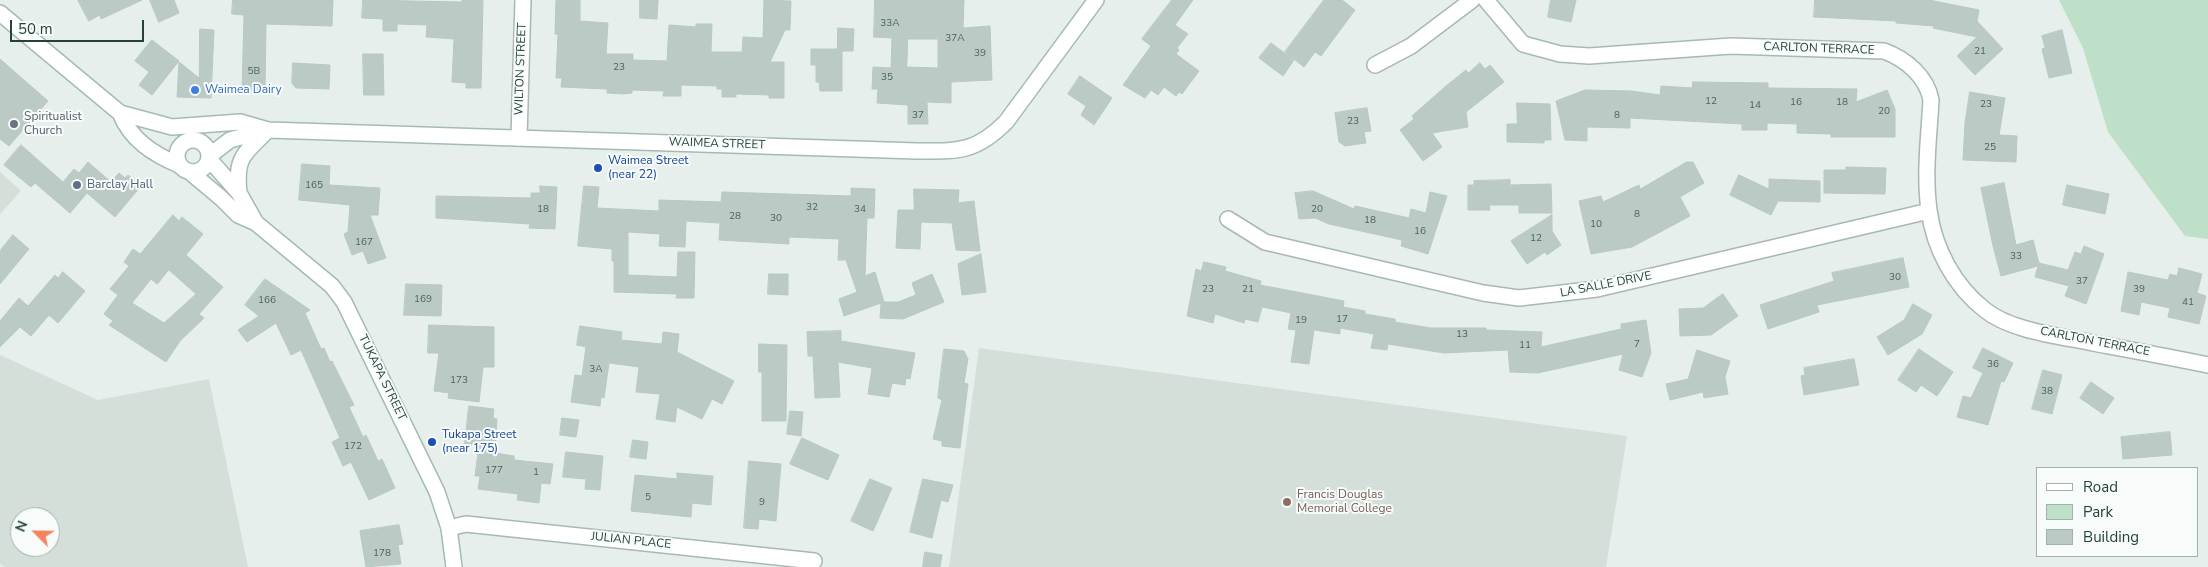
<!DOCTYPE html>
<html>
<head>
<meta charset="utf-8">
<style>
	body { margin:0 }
	#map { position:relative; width:2208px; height:567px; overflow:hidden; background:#e6efeb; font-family:"Nunito Sans",sans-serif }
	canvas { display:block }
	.legend { position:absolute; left:2036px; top:467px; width:162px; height:90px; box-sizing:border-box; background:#f7fbf9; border:1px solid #a3b1ad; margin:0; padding:6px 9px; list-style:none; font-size:15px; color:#24423a }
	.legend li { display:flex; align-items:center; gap:10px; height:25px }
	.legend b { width:25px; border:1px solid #a3b1ad }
	.north { position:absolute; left:10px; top:507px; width:50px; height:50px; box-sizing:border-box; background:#f7fbf9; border:1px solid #a3b1ad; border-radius:50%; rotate:293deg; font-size:14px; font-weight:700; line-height:20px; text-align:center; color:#24423a }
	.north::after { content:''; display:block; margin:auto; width:18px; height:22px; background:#f4845f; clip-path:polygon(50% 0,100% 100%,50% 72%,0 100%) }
	.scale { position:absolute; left:10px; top:20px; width:134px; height:22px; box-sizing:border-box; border:2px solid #24423a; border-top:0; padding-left:6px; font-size:15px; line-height:18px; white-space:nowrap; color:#24423a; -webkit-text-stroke:4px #f7fbf9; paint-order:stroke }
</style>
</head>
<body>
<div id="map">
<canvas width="2208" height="567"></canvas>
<ul class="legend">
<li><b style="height:6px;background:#fff"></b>Road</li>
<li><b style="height:14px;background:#bfe0c8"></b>Park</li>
<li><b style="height:14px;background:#bbcac4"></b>Building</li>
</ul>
<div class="north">N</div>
<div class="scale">50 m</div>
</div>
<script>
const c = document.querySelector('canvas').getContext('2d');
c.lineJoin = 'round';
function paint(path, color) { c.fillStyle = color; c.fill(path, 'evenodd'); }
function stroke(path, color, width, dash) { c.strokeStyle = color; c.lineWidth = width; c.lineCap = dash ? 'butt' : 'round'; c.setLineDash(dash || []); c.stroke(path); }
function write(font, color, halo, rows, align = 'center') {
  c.font = font + ' "Nunito Sans",sans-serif'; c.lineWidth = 4; c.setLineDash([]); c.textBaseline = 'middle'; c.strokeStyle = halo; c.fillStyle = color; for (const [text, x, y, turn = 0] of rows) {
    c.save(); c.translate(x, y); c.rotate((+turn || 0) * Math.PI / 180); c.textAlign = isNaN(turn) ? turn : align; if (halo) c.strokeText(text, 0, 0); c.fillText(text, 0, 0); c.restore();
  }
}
paint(new Path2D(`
	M0,172L21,191L0,214Z
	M979,348L1627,436L1606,567H949Z
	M0,355L98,400L209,379L248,567H5L0,564ZM20,517H50V547H20Z`), '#d4dfda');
paint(new Path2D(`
	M2059,0H2208V239L2185,236L2108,132L2083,48Z`), '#bfe0c8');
const building = new Path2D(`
	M78,0H142L101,19L100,15L89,21Z
	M150,0H174L179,13L159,22Z
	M233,0H333L332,26L266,24L265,91L242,90L244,15L232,14Z
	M363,0L462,2V0H483L481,88H466V83L452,82L454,39L426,37L427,25L397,24V31H383V19L362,18Z
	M561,0H580V21L608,23L606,54H633V60L667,61L669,25L696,27V24H712L711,52H742L743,37L763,38L764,0L791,1L790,30H785L770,62H784V98H769V95L736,94V97H722V89H717V86L681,85V96H663L664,91L632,90V93L624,94L607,93V89L561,87L562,78H556L558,34H555L556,1Z
	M640,0H658L657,19L640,18Z
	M875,0H964L963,28L990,26L992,80L951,82V103L927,102L928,124H908V105L877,103L878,89H872L873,67L891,68L892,38L874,37ZM908,39H938V68L907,67Z
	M1172,0H1193L1175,25L1188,34L1177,48L1179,50L1176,54L1199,71L1182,94L1179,92L1176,96L1164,87L1158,95L1151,90L1145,98L1123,85L1151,46L1142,39Z
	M1324,0H1342L1355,10L1321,56L1315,52L1304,67L1285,52Z
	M1551,0H1576L1571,22L1548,17Z
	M1815,0H1929L1979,10L1977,21L2003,49L1975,75L1957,56L1977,37L1933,28L1934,26L1896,23V21L1814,17Z
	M838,28L854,29L853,51H842V91H820L819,82H816V65H811V49H837Z
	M200,29L214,30L211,98L177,97L179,62L199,78Z
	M2062,30L2072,73L2049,78L2042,49L2045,48L2042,36Z
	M152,40L179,61L152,95L139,85L149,72L135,61Z
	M1271,43L1294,60L1283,76L1259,58Z
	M363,54H383L384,95H364Z
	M0,59L48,101L9,146L0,139Z
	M293,63L330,65L329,89L296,88L292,83Z
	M1480,63L1485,69L1490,65L1504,82L1466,112L1468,127L1432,133L1442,147L1423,161L1400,130L1414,119L1412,116L1446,86L1466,70L1468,73Z
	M1080,76L1112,98L1094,125L1081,115L1086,106L1068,94Z
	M1693,82L1768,83V88L1857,89L1856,102L1887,90L1895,109V137H1831V134L1797,133V124L1767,123V130H1742V124L1630,118V128L1587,127V141L1565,140L1556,101L1585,90L1631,91L1660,95L1661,86L1692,88Z
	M1970,92L2005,98L1999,135L2017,136L2016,162L1963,160L1965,123Z
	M1517,103L1550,104L1551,140H1544V143L1507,142V124H1517Z
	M1367,108L1371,131L1364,132L1366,143L1345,146L1339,142L1335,113Z
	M21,145L63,182L74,169L79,173L88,162L111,182L119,173L125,178L128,175L141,186L115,217L87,193L70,213L35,183L31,187L4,165Z
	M1687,162H1693L1704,183L1680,197L1690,216L1632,247L1591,254L1579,201L1601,196L1603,202L1639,185L1640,189Z
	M302,164L330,166L329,185L380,188L378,215H370L386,258L368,264L363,251L352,255L344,234L348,232L350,205L299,200Z
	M1846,167L1886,168L1885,194L1824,193V170H1846Z
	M1739,175L1769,189V179L1820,181V202L1778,201L1771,215L1730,195Z
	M1510,180V185L1551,184L1552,213H1519V205H1489L1490,210H1468V185H1474V181Z
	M2004,183L2016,245L2033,240L2039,263L2068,270L2075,252L2081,254L2084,246L2104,254L2086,304L2065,296L2069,286L2035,277L2038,266L2001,276L1993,246L1981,188Z
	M2067,185L2109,194L2105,214L2063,205Z
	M540,186L557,187L555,229L529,228L530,224L436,218V196L531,198V193H540Z
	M584,186L599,187L597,208L659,211V200L721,202L722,192L851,196V188L875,189L874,218H867L865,276L875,272L884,302H898L916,295L912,283L932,274L944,302L903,319L880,318L881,303L844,316L839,299L857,292L846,260H838L839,239L789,237V244L719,240L720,223L686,221L685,247L659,246L660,234L628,232V275L677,277L678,252H695L694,298H676L677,294L614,292V261H612V249L578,246Z
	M914,189L959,190L958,203L974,201L980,251L956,250L952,223L921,222L920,249L896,248L898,210H914Z
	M1313,191L1354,209L1355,206L1409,218L1411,209L1426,213L1430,192L1447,196L1428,254L1401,246L1402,240L1329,224L1315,218L1299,219L1295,193Z
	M173,215L179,221L182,217L203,234L186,255L223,287L199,314L204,318L180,341L166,362L109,325L113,321L104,314L118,295L110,289L129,266L124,262L133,249L140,254ZM169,270L196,294L164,323L132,303L151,279L157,284Z
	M1552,215V231L1561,245L1547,255L1545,252L1527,264L1511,241Z
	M13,235L29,249L0,284V251Z
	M981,254L986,292L962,295L958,264Z
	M1903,258L1909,287L1817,305L1819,312L1768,329L1760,305L1834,281L1832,273Z
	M1204,262L1226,267L1225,271L1261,281L1260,285L1344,301L1343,307L1365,311V314L1395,319V322L1431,328H1486V330L1542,332L1541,347L1621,329V324L1646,320L1651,353L1642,377L1619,370L1623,354L1538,373L1510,372L1508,350L1444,353L1388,344L1387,350L1371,348L1374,334L1340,328V334L1314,330L1309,364L1291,362L1296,330L1288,329L1291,313L1262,307L1258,322L1245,319L1244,323L1215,314L1213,323L1187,316L1196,269L1201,271Z
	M2179,268L2202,274L2197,293L2206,296L2199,324L2168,317L2170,308L2141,302L2139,315L2121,311L2128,272L2168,280L2170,274L2177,276Z
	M63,272L85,291L58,323L49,315L31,336L20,327L0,347V321L19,298L28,306L55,275L58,278Z
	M769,274H788V295L768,294Z
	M265,279L310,310L305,313L321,349L324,348L330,362L332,361L354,405L349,407L363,437L366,435L378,461L382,459L395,488L369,500L351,462L343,466L332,442L340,438L301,350L291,355L276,323L247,342L238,330L259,316L245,305Z
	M406,284L442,285L441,316L404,315Z
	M1723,294L1738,316L1711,335L1680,336L1679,309L1703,308Z
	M1913,304L1932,315L1922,334L1888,355L1877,337L1904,320Z
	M429,325L494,327V367H483L479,402L448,398L449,393L434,391L439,353H428Z
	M580,326L622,332L621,340L662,344L663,332L679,334L677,352L734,381L722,404L712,399L702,419L677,407L675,422L656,419L660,394L636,392L639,367L609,363L604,398L601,397L600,406L571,402L575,375L582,376L586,347L577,345Z
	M841,331V341L915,353L910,379L906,378L905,385L892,383L889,397L868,394L872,368L838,362L840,397L815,398L813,356H808L807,332Z
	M759,344L787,345L786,421H762V372H759Z
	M1983,348L2013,363L2004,382L2001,381L1988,425L1957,417L1963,396L1971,398L1983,373L1973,368Z
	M944,349L964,351L968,359L964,383L968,384L960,448L942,446V441L933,439L942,400L938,398Z
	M1919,349L1953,372L1937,396L1921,385L1916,392L1898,380Z
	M1697,350L1730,361L1725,377L1728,394L1704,398L1703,392L1670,400L1666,384L1688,379Z
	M1854,359L1859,385L1804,395L1801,376L1805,375L1804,368Z
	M2043,370L2062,375L2052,414L2032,409Z
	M2091,382L2114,398L2103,414L2080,398Z
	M469,406L494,409L493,418L497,419L495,453L514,456V460L553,464L550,484L541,483L539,503L517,500L518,494L478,489L480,476H475L479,445L465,444Z
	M790,411L803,412L801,436L787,434Z
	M562,418L579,420L576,437L560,435Z
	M2170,432L2172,455L2123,459L2121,437Z
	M802,438L839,455L828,480L790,464Z
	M633,440L648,442L646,459L630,457Z
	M566,452L603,456L600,490L585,489L586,479L563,477Z
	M749,461L781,464L776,521L759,519L758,529L744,528Z
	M677,473L713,476L711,505L692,503L691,517L631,511L635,475L677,479Z
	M870,479L892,488L873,531L851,521Z
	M923,479L953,485L948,502L941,500L932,538L910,532Z
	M399,525L403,544L398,545L401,564L366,567L360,531Z
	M925,552L942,555L940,567H923Z`);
paint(building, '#bbcac4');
stroke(building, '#b8c9c2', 1);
const minor = new Path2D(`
	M1486,0L1523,44L1560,54L1589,56L1731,46L1884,51C1906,59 1927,77 1931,100C1929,136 1924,174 1929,210C1934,248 1954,286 1985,310C2011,331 2060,336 2093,343C2131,350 2170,357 2208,365
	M1375,65L1411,46L1472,0
	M519,138L523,0
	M1228,219L1265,242L1483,293L1519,298L1597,289L1929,211
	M449,528L466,524L814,561`);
const secondary = new Path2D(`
	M0,13L120,113C131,140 153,154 179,165
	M120,113L172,127L240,122L268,130L917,151C958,151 975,153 1006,122L1096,0
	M177 156a16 16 0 1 1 32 0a16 16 0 1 1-32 0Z
	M209,156L230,140L267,130
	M209,159L239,193L256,223
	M190,172L221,198L238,215L256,223L332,286L344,302L437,492L449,528L454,567
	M239,193C235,157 244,154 268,130`);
stroke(minor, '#a8b8b2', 18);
stroke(secondary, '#a4bbb3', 18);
stroke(minor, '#fff', 15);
stroke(secondary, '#fff', 15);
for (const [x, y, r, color] of [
	[195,90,5,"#3f7fe0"],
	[14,124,5,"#6b7280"],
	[598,168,5,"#1a4fb4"],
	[77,185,5,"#5c6f8a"],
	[432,442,5,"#1a4fb4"],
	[1287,502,5,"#8d6e63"]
]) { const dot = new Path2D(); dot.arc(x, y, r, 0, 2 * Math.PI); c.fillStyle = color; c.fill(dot); stroke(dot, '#f7fbf9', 2); }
write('10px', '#4a645c', null, [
	["33A",890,24],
	["37A",955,39],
	["21",1980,52],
	["39",980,54],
	["23",619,68],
	["5B",254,72],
	["35",887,78],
	["12",1711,102],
	["16",1796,103],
	["18",1842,103],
	["23",1986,105],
	["14",1755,106],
	["20",1884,112],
	["37",918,116],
	["8",1617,116],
	["23",1353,122],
	["25",1990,148],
	["165",314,186],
	["32",812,208],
	["18",543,210],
	["34",860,210],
	["20",1317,210],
	["8",1637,215],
	["28",735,217],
	["30",776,219],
	["18",1370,221],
	["10",1596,225],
	["16",1420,232],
	["12",1536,239],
	["167",364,243],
	["33",2016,257],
	["30",1895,278],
	["37",2082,282],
	["23",1208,290],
	["21",1248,290],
	["39",2139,290],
	["169",423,300],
	["166",267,301],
	["41",2188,303],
	["17",1342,320],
	["19",1301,321],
	["13",1462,335],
	["7",1637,345],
	["11",1525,346],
	["36",1993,365],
	["3A",596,370],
	["173",459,381],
	["38",2047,392],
	["172",353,447],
	["177",494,471],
	["1",536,473],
	["5",648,498],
	["9",762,503],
	["178",382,554]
]);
write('12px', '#24423a', '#f7fbf9', [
	["CARLTON TERRACE",1819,49,2],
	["WILTON STREET",521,69,-88],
	["WAIMEA STREET",717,144,2],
	["LA SALLE DRIVE",1606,285,-11],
	["CARLTON TERRACE",2095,342,11],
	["TUKAPA STREET",382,378,64],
	["JULIAN PLACE",631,541,6]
]);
write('12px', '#366cbe', '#f7fbf9', [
	["Waimea Dairy",205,90]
], 'left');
write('12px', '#5b616d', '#f7fbf9', [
	["Spiritualist",24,117],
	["Church",24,131]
], 'left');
write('12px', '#164399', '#f7fbf9', [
	["Waimea Street",608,161],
	["(near 22)",608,175],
	["Tukapa Street",442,435],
	["(near 175)",442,449]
], 'left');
write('12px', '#4e5e75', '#f7fbf9', [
	["Barclay Hall",87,185]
], 'left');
write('12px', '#785e54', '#f7fbf9', [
	["Francis Douglas",1297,495],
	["Memorial College",1297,509]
], 'left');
</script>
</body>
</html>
